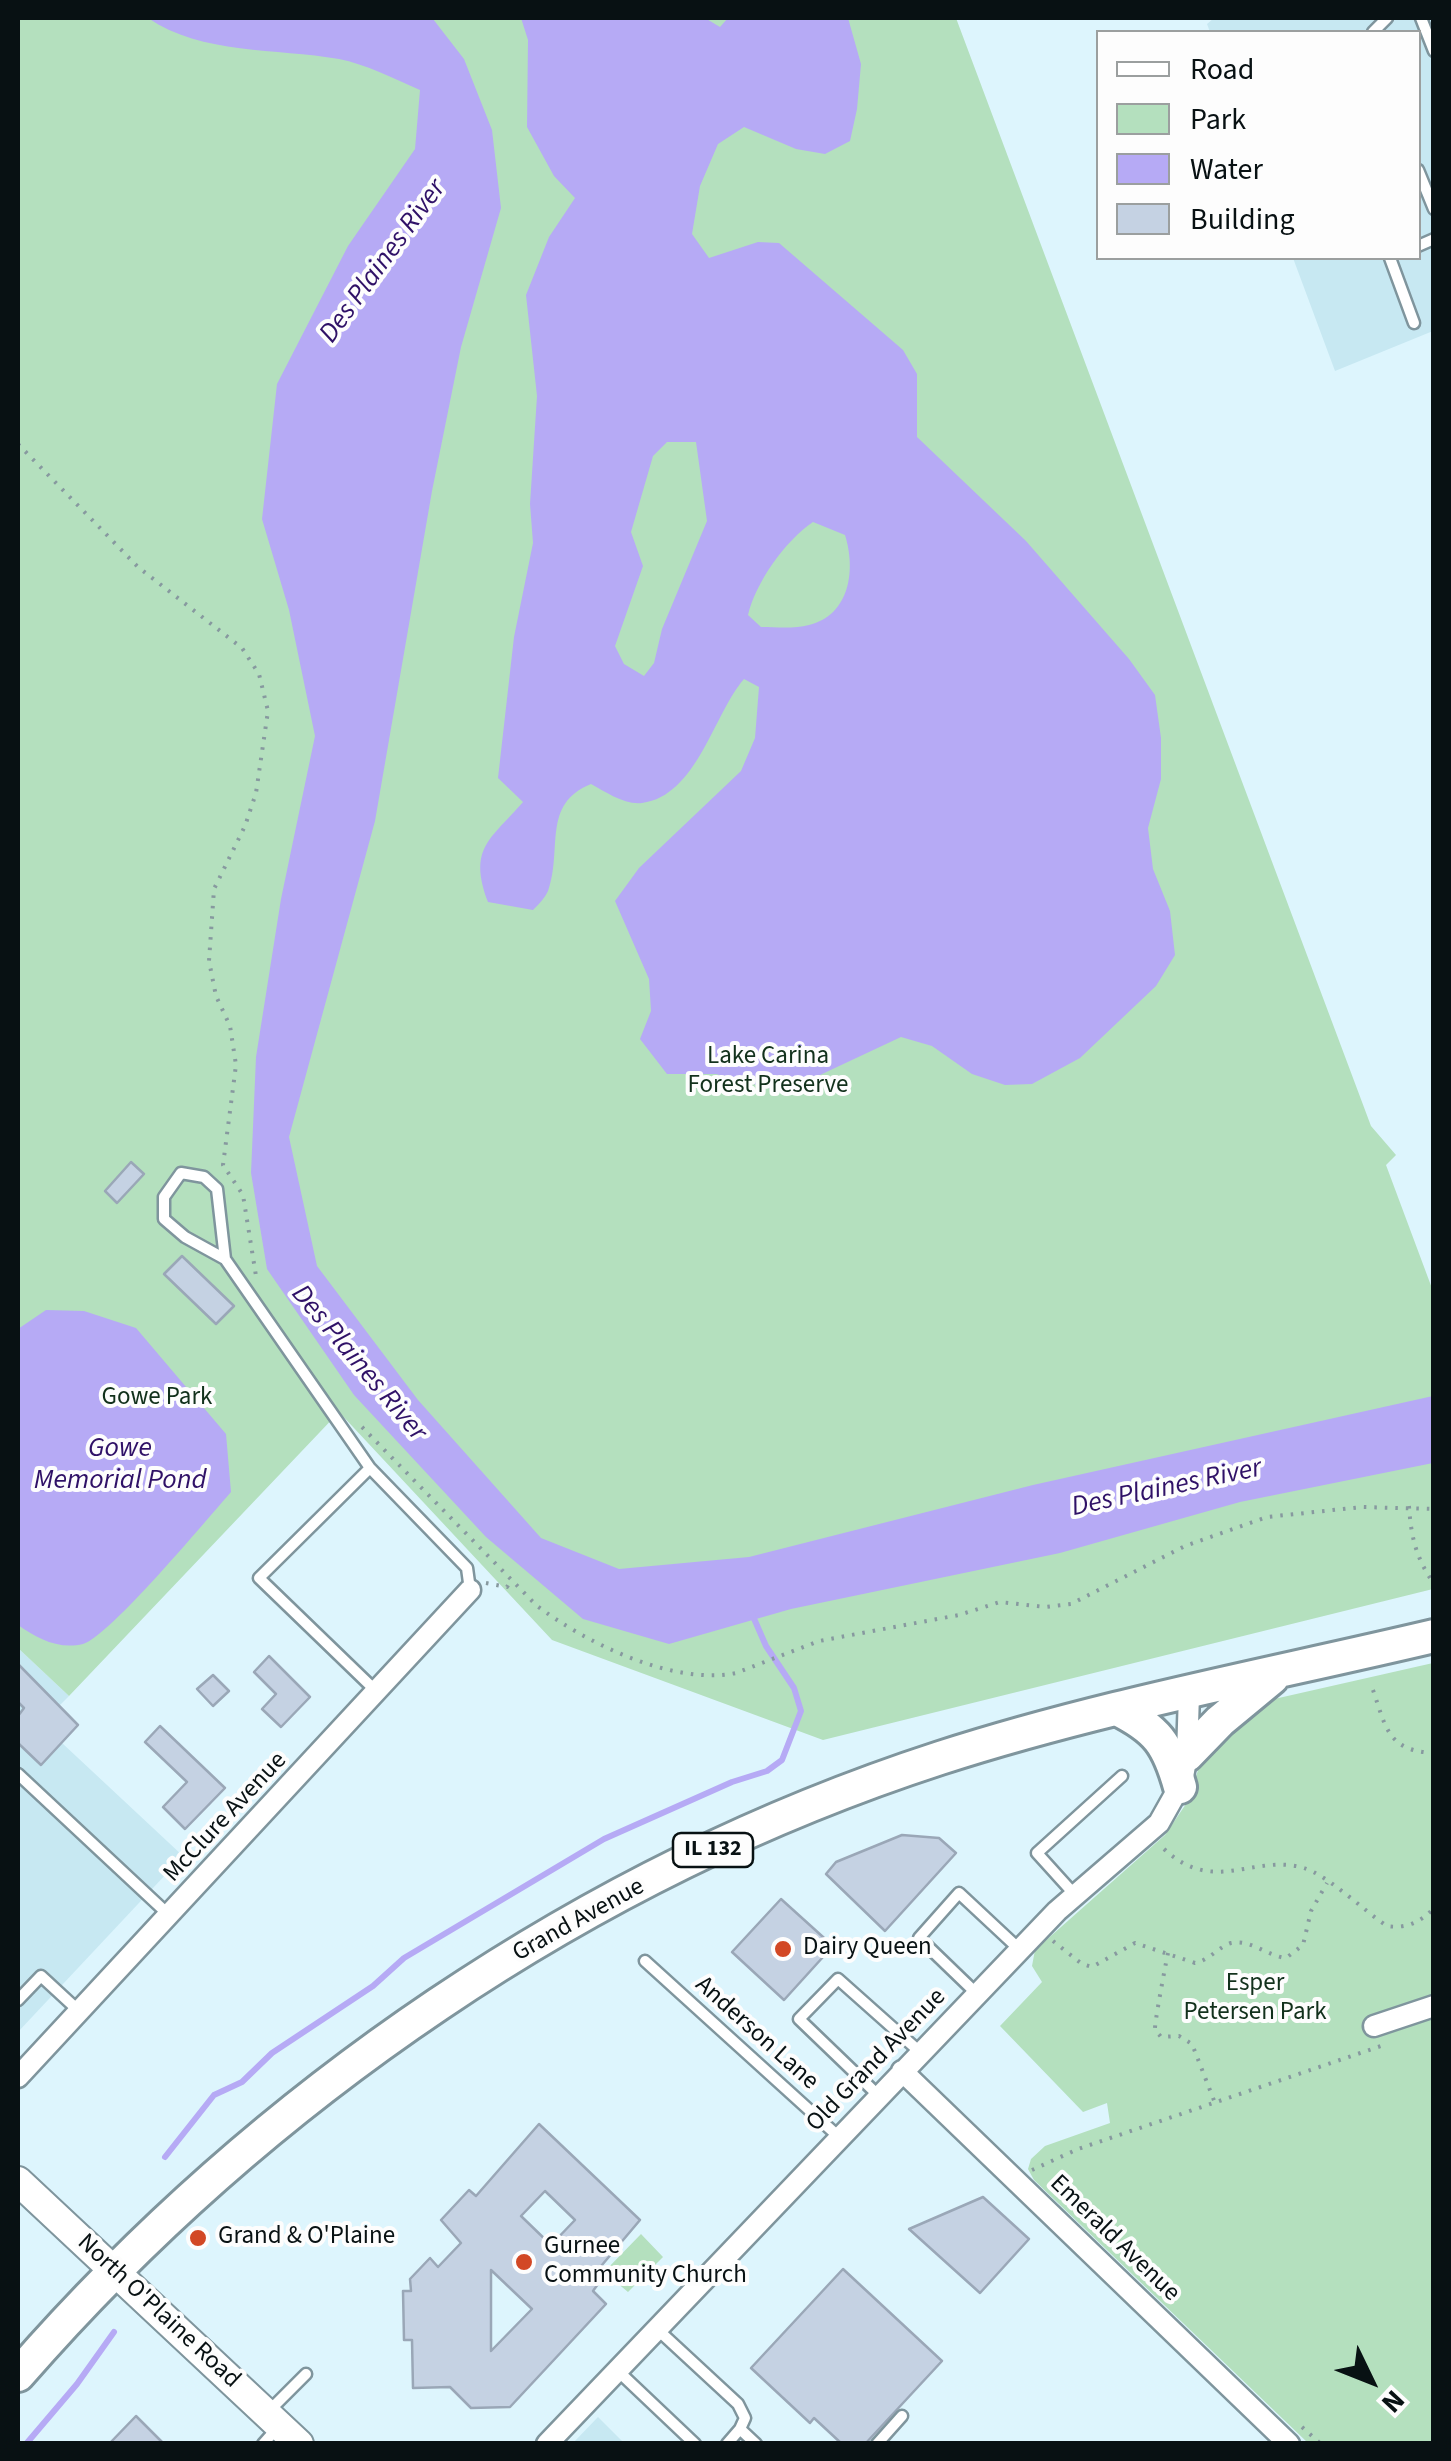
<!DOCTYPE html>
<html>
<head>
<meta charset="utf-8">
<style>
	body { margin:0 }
	#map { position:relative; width:1451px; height:2461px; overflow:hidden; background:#ddf5fd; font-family:"Source Sans 3",sans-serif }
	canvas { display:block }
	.frame { position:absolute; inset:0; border:20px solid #081113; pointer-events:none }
	.legend { position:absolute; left:1096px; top:30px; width:325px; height:230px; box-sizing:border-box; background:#fdfdfd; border:2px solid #9b9f9f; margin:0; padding:12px 18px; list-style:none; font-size:30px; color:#081113 }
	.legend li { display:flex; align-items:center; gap:20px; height:50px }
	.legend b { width:50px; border:2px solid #9b9f9f }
	.north { position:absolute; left:1321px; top:2331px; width:100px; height:100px; -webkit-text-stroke:8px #fdfdfd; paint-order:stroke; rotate:133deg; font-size:28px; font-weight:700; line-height:40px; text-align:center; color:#081113 }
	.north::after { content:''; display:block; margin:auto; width:35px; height:45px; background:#081113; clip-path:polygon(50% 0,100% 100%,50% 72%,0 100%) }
</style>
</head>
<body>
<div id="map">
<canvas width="1451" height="2461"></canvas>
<div class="frame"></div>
<ul class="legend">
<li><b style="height:12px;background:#fff"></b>Road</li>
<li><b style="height:28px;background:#b4e0be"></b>Park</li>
<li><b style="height:28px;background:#b6aaf5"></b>Water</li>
<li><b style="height:28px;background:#c5d2e3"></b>Building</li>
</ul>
<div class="north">N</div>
</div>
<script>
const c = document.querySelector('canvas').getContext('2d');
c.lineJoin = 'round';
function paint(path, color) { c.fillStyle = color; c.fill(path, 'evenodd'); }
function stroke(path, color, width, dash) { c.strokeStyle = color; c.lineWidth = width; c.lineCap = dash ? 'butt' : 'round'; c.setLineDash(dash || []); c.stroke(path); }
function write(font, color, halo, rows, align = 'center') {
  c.font = font + ' "Source Sans 3",sans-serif'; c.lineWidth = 8; c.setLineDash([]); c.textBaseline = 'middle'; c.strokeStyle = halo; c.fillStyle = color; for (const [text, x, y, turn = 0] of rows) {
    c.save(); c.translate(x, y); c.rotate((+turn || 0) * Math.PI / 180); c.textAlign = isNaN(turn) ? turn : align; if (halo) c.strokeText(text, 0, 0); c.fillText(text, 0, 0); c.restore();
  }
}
paint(new Path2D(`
	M1214,18H1433V331L1335,371L1293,258H1418V32H1210L1207,24Z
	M18,1648L69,1696L59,1706L78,1725L62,1743L183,1856L18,2032Z
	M598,2417L624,2443H573Z`), '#c7e8f2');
paint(new Path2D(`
	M18,18H956L1371,1126L1396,1155L1386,1165L1433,1291V1589L823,1740L552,1640L339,1412L69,1696L18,1648Z
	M1433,1663V2443H1308L1034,2180L1028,2169L1031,2159L1045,2146L1110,2123L1107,2103L1083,2112L1000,2026L1042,1982L1032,1966L1035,1950L1165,1835L1188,1801L1200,1764L1261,1702Z
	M641,2234L663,2257L628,2292L604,2272Z`), '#b4e0be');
paint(new Path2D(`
	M148,18L433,19L464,59L492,130L501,208L461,347L432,491L375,821L289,1137L317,1266L418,1400L541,1538L619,1569L749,1557L1033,1485L1433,1396V1463L1240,1502L1060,1553L791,1609L669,1644L583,1619L486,1537L354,1395L267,1269L251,1173L256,1057L281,899L315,736L289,610L262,519L277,384L348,246L415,149L420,90C395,79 365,64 339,59C276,48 202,55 148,18Z
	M521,18H705L720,27L728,18H848L861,64L857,109L850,141L825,154L796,149L744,127L718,144L700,186L692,234L709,258L758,242L779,243L903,350L917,374V437L1026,541L1129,659L1155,695L1161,738V779L1148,828L1153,869L1170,911L1175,955L1156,986L1080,1058L1032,1084L1005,1085L972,1074L932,1046L901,1037L820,1075L772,1089L716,1074H667L640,1039L651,1011L649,979L615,901L639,868L741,771L755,738L759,687L744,679C714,713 697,796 642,803C624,805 606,792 591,784C541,804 563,850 548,891C545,898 538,905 533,910L488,902C468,848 490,840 523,802L498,778L514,637L533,543L530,504L537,396L526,295L549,237L575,198L554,176L527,127L528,40ZM667,442H696L707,521L662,629L654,663L644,676L624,664L615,646L643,566L631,532L653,456ZM813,522L845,535C856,570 850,615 809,625C794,629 776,627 761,627L748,615C756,582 785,541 813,522Z
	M46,1310L84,1311L136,1328L226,1434L231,1492C208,1518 109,1637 83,1644C58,1650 37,1638 18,1625V1329Z`), '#b6aaf5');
stroke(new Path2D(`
	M165,2157L214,2095L242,2082L272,2053L373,1986L404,1958L604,1839L732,1782L767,1771L782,1760L801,1711L794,1688L766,1646L752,1614
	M26,2444L77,2384L114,2332`), '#b6aaf5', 6);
const building = new Path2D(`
	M131,1162L144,1174L117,1203L105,1191Z
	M182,1256L234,1306L216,1324L164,1274Z
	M269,1656L310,1697L281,1727L262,1709L276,1694L254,1672Z
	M18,1664L78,1725L41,1765L18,1743V1716L24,1708L18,1702Z
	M213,1675L229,1691L213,1706L197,1689Z
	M160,1726L225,1788L185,1829L163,1807L187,1782L145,1742Z
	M902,1835L939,1838L956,1853L885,1931L826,1874L836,1862Z
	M781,1899L833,1946L784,2000L732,1952Z
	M539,2124L640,2220L591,2278L598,2284L593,2291L606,2304L510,2407L471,2408L450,2387L413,2388L412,2340H404L403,2291H411L410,2279L430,2258L438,2267L461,2243L441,2220L469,2190L476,2196ZM545,2191L575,2220L551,2245L521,2216ZM491,2270L532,2309L491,2351Z
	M983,2197L1029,2239L980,2293L909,2229Z
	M843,2269L942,2361L865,2444H842L814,2418L810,2423L751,2368Z
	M136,2416L164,2444H109Z`);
paint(building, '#c5d2e3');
stroke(building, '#9aa7b7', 2.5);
const lane = new Path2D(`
	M1421,18L1434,51
	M1373,32L1387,18
	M1418,170L1434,209
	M1418,246L1434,239
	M1390,258L1414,323
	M225,1259L217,1189L204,1177L181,1173L164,1197V1219L185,1237L225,1259L370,1468
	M376,1691L259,1578L370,1468L467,1568L470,1590
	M18,1774L170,1916
	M1075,1895L1037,1853L1122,1776
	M645,1961L839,2137
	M976,1993L919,1938L959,1893L1019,1949
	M18,2000L41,1976L80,2012
	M879,2096L799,2019L838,1979L920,2052
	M657,2329L738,2404L745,2418L740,2429L756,2444
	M618,2371L695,2444
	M268,2412L306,2374
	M263,2444L279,2426
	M727,2444L740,2429
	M877,2444L902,2416`);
const street = new Path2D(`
	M1374,2026L1434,2006
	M902,2071L1289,2444
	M18,2077L470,1590
	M547,2444L1057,1911L1159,1823L1182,1782L1187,1755L1189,1694`);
const secondary = new Path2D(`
	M18,2181L299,2444`);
const primary = new Path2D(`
	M1117,1709C1157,1729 1168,1744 1180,1787
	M1187,1755L1220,1721L1272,1678
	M18,2375C262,2095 586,1873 940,1758C1101,1706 1269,1675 1434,1636`);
stroke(lane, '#7f959d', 15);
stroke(street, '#7f959d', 25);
stroke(secondary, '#7f959d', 32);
stroke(primary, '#7f959d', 38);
stroke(new Path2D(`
	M18,444L138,567L242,648L259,674L268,711L256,793L245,826L214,889L209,961L216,996L230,1026L236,1065L223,1165L243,1195L256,1276
	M362,1427L536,1605C584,1642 673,1686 736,1673L819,1641L959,1615L1000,1602L1045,1607L1071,1604L1185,1546L1267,1517L1362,1507L1434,1509
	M1409,1506C1411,1537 1416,1558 1434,1584
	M486,1583L507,1587L511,1580
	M1373,1690C1386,1728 1388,1751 1434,1753
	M1164,1849C1215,1896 1253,1853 1304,1868C1329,1876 1364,1911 1387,1926C1406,1929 1421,1922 1434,1908
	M1053,1941L1082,1964L1092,1967L1135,1943L1195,1963C1210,1960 1218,1947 1231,1943C1251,1939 1267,1956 1286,1958L1303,1945L1311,1911L1327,1883
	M1168,1953C1166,1962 1154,2025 1155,2030C1156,2032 1159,2034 1161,2037L1179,2036L1192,2044L1215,2103
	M1032,2170L1078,2149L1381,2046
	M1302,2427L1321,2444`), '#87999f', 4, [2.5, 8]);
stroke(lane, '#fff', 10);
stroke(street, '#fff', 20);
stroke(secondary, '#fff', 28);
stroke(primary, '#fff', 32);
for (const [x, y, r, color] of [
	[783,1949,10,"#d24825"],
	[198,2238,10,"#d24825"],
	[524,2262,10,"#d24825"]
]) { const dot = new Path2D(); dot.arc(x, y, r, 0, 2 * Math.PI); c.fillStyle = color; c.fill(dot); stroke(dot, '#fdfdfd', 4); }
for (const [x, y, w] of [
	[713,1850,80]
]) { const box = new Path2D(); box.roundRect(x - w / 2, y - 17, w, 34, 8); c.fillStyle = '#fdfdfd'; c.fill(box); stroke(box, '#081113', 2.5); }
write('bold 22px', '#081113', null, [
	["IL 132",713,1850]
]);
write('25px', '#12311c', '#fdfdfd', [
	["Lake Carina",768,1058],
	["Forest Preserve",768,1087],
	["Gowe Park",157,1399],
	["Esper",1255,1985],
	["Petersen Park",1255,2014]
]);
write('25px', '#081113', '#fdfdfd', [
	["McClure Avenue",226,1818,-47],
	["Grand Avenue",579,1921,-29],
	["Anderson Lane",756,2034,42],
	["Old Grand Avenue",877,2061,-46],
	["Emerald Avenue",1114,2239,44],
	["North O'Plaine Road",158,2312,43]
]);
write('25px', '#081113', '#fdfdfd', [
	["Dairy Queen",803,1949],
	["Grand & O'Plaine",218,2238],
	["Gurnee",544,2248],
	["Community Church",544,2277]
], 'left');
write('italic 28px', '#2f1167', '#fdfdfd', [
	["Des Plaines River",384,262,-54],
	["Des Plaines River",358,1364,50],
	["Gowe",120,1450],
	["Memorial Pond",120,1482],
	["Des Plaines River",1167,1489,-12]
]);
</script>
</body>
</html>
